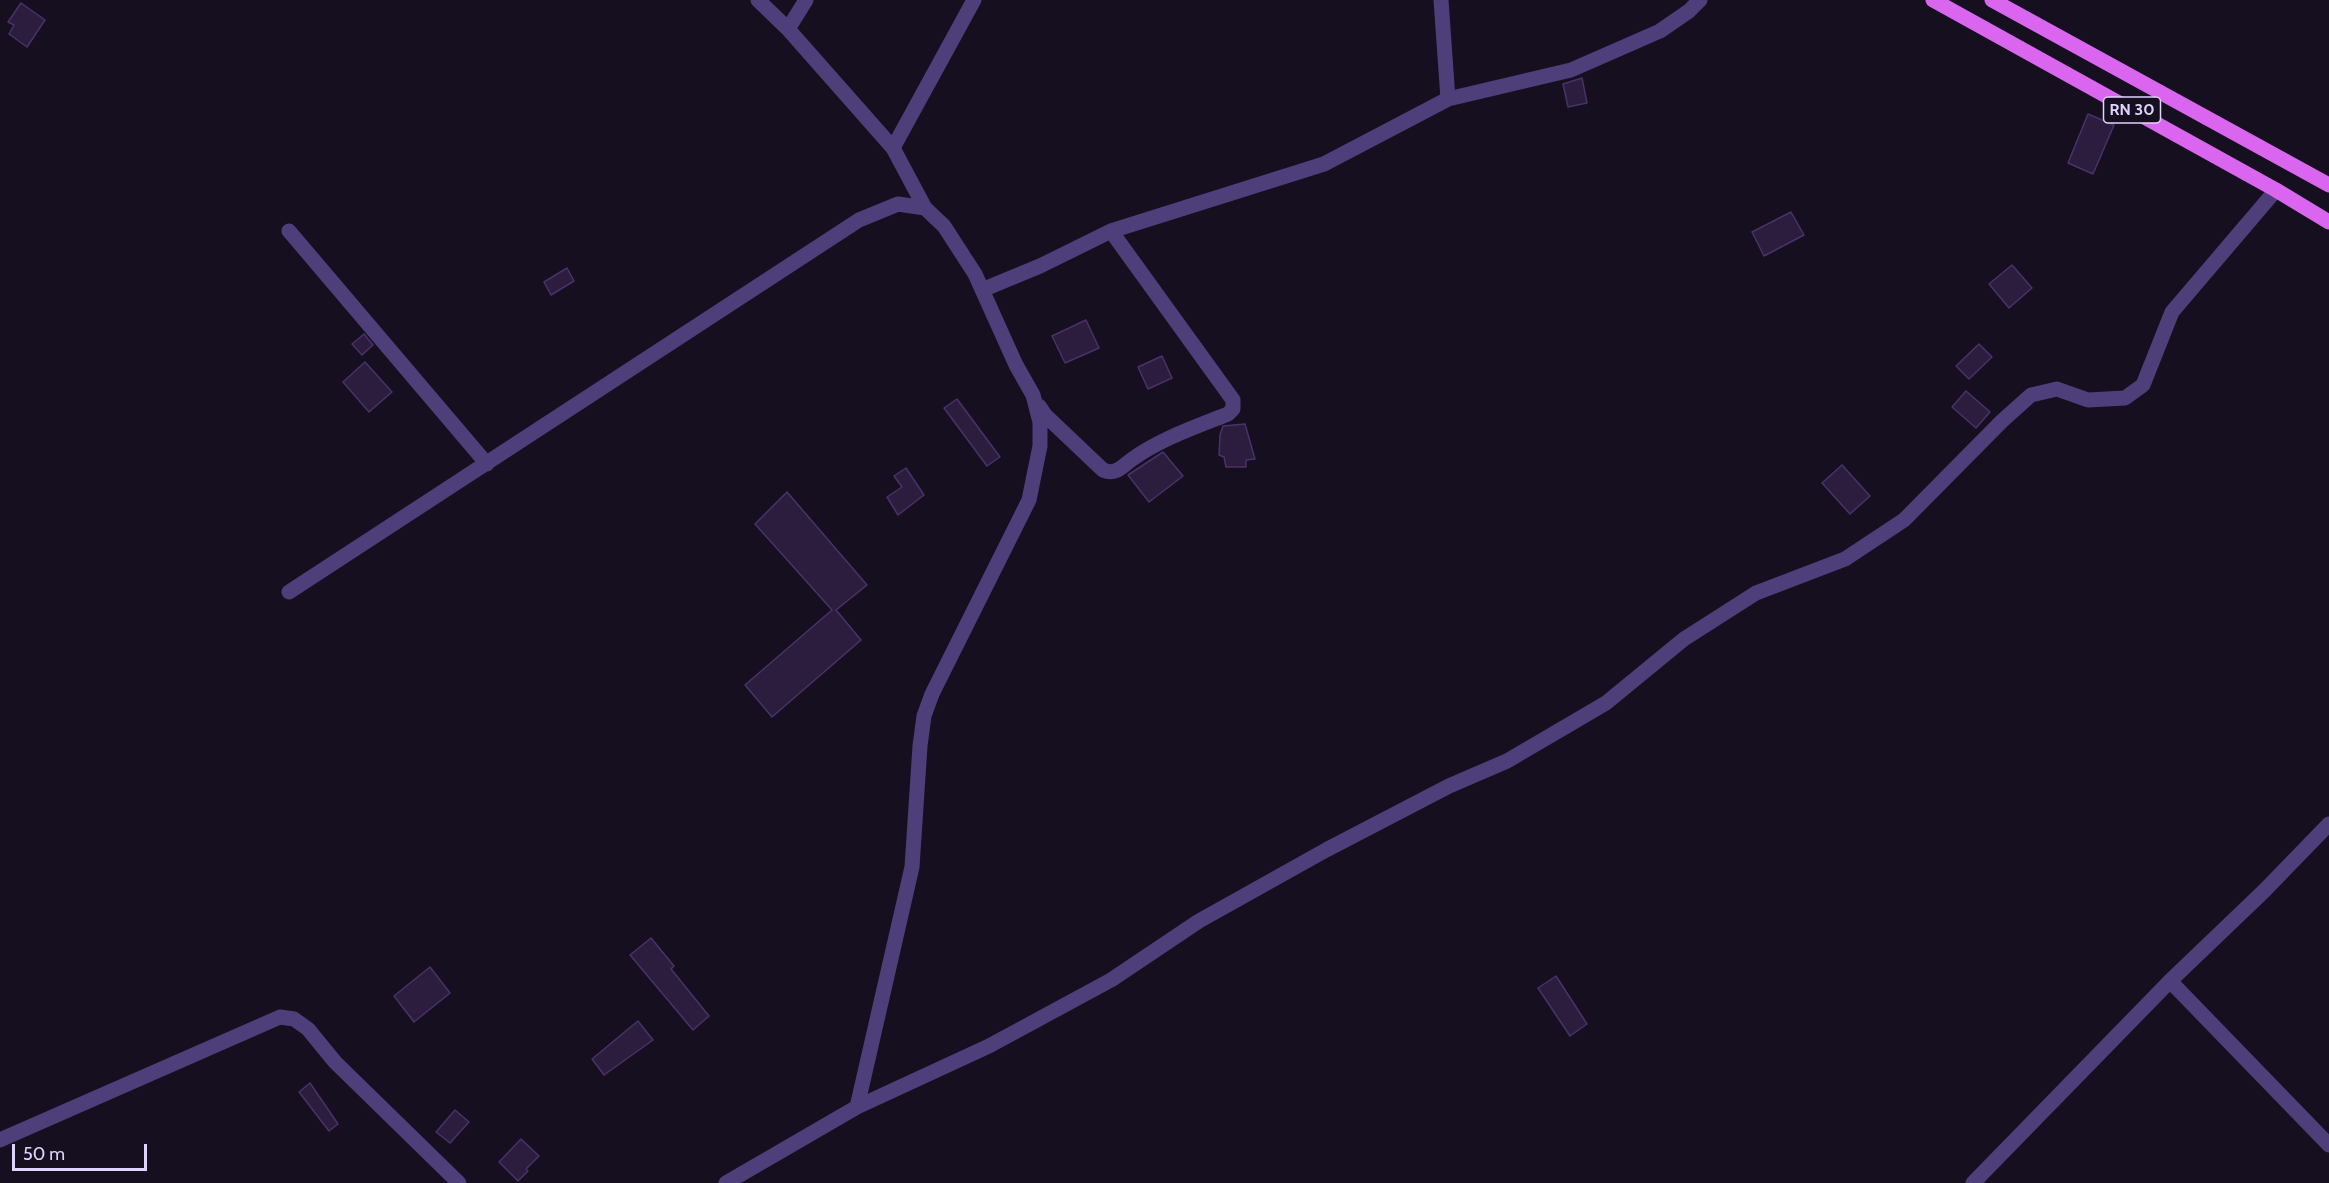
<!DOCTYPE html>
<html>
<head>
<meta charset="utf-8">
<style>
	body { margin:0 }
	#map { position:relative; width:2329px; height:1183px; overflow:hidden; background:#160f20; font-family:Cabin,sans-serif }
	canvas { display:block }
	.scale { position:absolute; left:12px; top:1144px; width:135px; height:27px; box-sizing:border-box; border:3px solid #e0d3fb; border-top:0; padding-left:8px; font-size:18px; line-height:21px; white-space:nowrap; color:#e0d3fb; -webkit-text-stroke:4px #160f20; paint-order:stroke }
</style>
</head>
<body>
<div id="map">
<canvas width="2329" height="1183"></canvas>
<div class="scale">50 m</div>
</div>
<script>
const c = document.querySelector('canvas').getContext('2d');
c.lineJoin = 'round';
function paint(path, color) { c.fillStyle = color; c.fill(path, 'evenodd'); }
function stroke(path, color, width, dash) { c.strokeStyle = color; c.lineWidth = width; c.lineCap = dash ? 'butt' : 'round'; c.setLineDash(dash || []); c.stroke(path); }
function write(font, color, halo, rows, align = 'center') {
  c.font = font + ' Cabin,sans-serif'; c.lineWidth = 4.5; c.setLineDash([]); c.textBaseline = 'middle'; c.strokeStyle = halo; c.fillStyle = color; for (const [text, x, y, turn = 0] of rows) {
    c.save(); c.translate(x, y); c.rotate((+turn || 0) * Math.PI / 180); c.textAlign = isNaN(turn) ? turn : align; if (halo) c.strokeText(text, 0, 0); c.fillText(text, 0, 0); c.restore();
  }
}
const building = new Path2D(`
	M21,3L45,20L27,47L9,34L14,25L8,22Z
	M1582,78L1587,103L1568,107L1563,84Z
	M2088,114L2114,125L2093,174L2068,163Z
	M1791,212L1804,235L1764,256L1752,232Z
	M2012,265L2032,288L2009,308L1989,284Z
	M567,268L574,281L551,295L544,282Z
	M1086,320L1099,348L1065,363L1052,336Z
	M364,334L373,345L362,355L352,344Z
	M1979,344L1992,357L1969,379L1956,366Z
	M1162,356L1172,378L1148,389L1138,367Z
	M365,362L392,392L369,412L343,382Z
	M1966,391L1990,412L1976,428L1952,407Z
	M957,399L1000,457L987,466L944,408Z
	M1245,424L1255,459L1246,460V467H1226L1224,457L1219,455L1220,435L1223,426Z
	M1163,452L1183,476L1149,502L1128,475Z
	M1842,465L1870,496L1850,514L1822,483Z
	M906,468L924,495L898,515L887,497L902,487L894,476Z
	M787,492L867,585L836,610L861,640L772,717L745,685L832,610L755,524Z
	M651,938L674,966L671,969L709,1016L693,1030L630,955Z
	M430,967L450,993L414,1022L394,996Z
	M1556,976L1587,1024L1570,1036L1538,988Z
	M638,1021L653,1040L604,1075L592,1059Z
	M310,1083L338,1124L329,1131L299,1092Z
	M455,1110L469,1122L450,1143L436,1132Z
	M521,1139L539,1156L526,1169L528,1171L518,1181L499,1162Z`);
paint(building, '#2c1d3f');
stroke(building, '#493269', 1.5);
stroke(new Path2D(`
	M758,0L788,29L893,148L925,208L944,226L975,274L1016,365L1033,395L1040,422V446L1029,500L932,694L924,716L920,746L912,867L857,1107
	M1441,0L1448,99
	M788,29L806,0
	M893,148L974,0
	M289,231L487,464
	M982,290L1040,266L1111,231L1324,164L1448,99L1571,70L1660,31L1689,11L1700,0
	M1039,406L1045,415L1103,470C1115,475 1121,468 1131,460C1160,439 1195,427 1228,414L1233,409V400L1111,231
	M289,592L859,220L898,204L925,208
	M2170,981L2329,1145
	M0,1140L280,1017L294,1019L308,1029L335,1062L459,1183
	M726,1183L857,1107L989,1046L1111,980L1199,921L1326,850L1449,786L1507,761L1606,703L1684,639L1756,593L1845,559L1904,520L2002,421L2031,395L2057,389L2088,400L2125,398L2143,385L2172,312L2276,190
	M1973,1183L2170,981L2264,891L2329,824`), '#4e3f7b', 15);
stroke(new Path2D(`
	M1933,0L2276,190L2329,222
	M1992,0L2329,185`), '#da65ef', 15);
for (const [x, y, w] of [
	[2132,110,57]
]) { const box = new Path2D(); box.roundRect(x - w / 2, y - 13, w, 26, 4.5); c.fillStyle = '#160f20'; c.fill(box); stroke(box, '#e0d3fb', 1.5); }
write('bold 16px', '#e0d3fb', null, [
	["RN 30",2132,110]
]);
</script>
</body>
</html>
